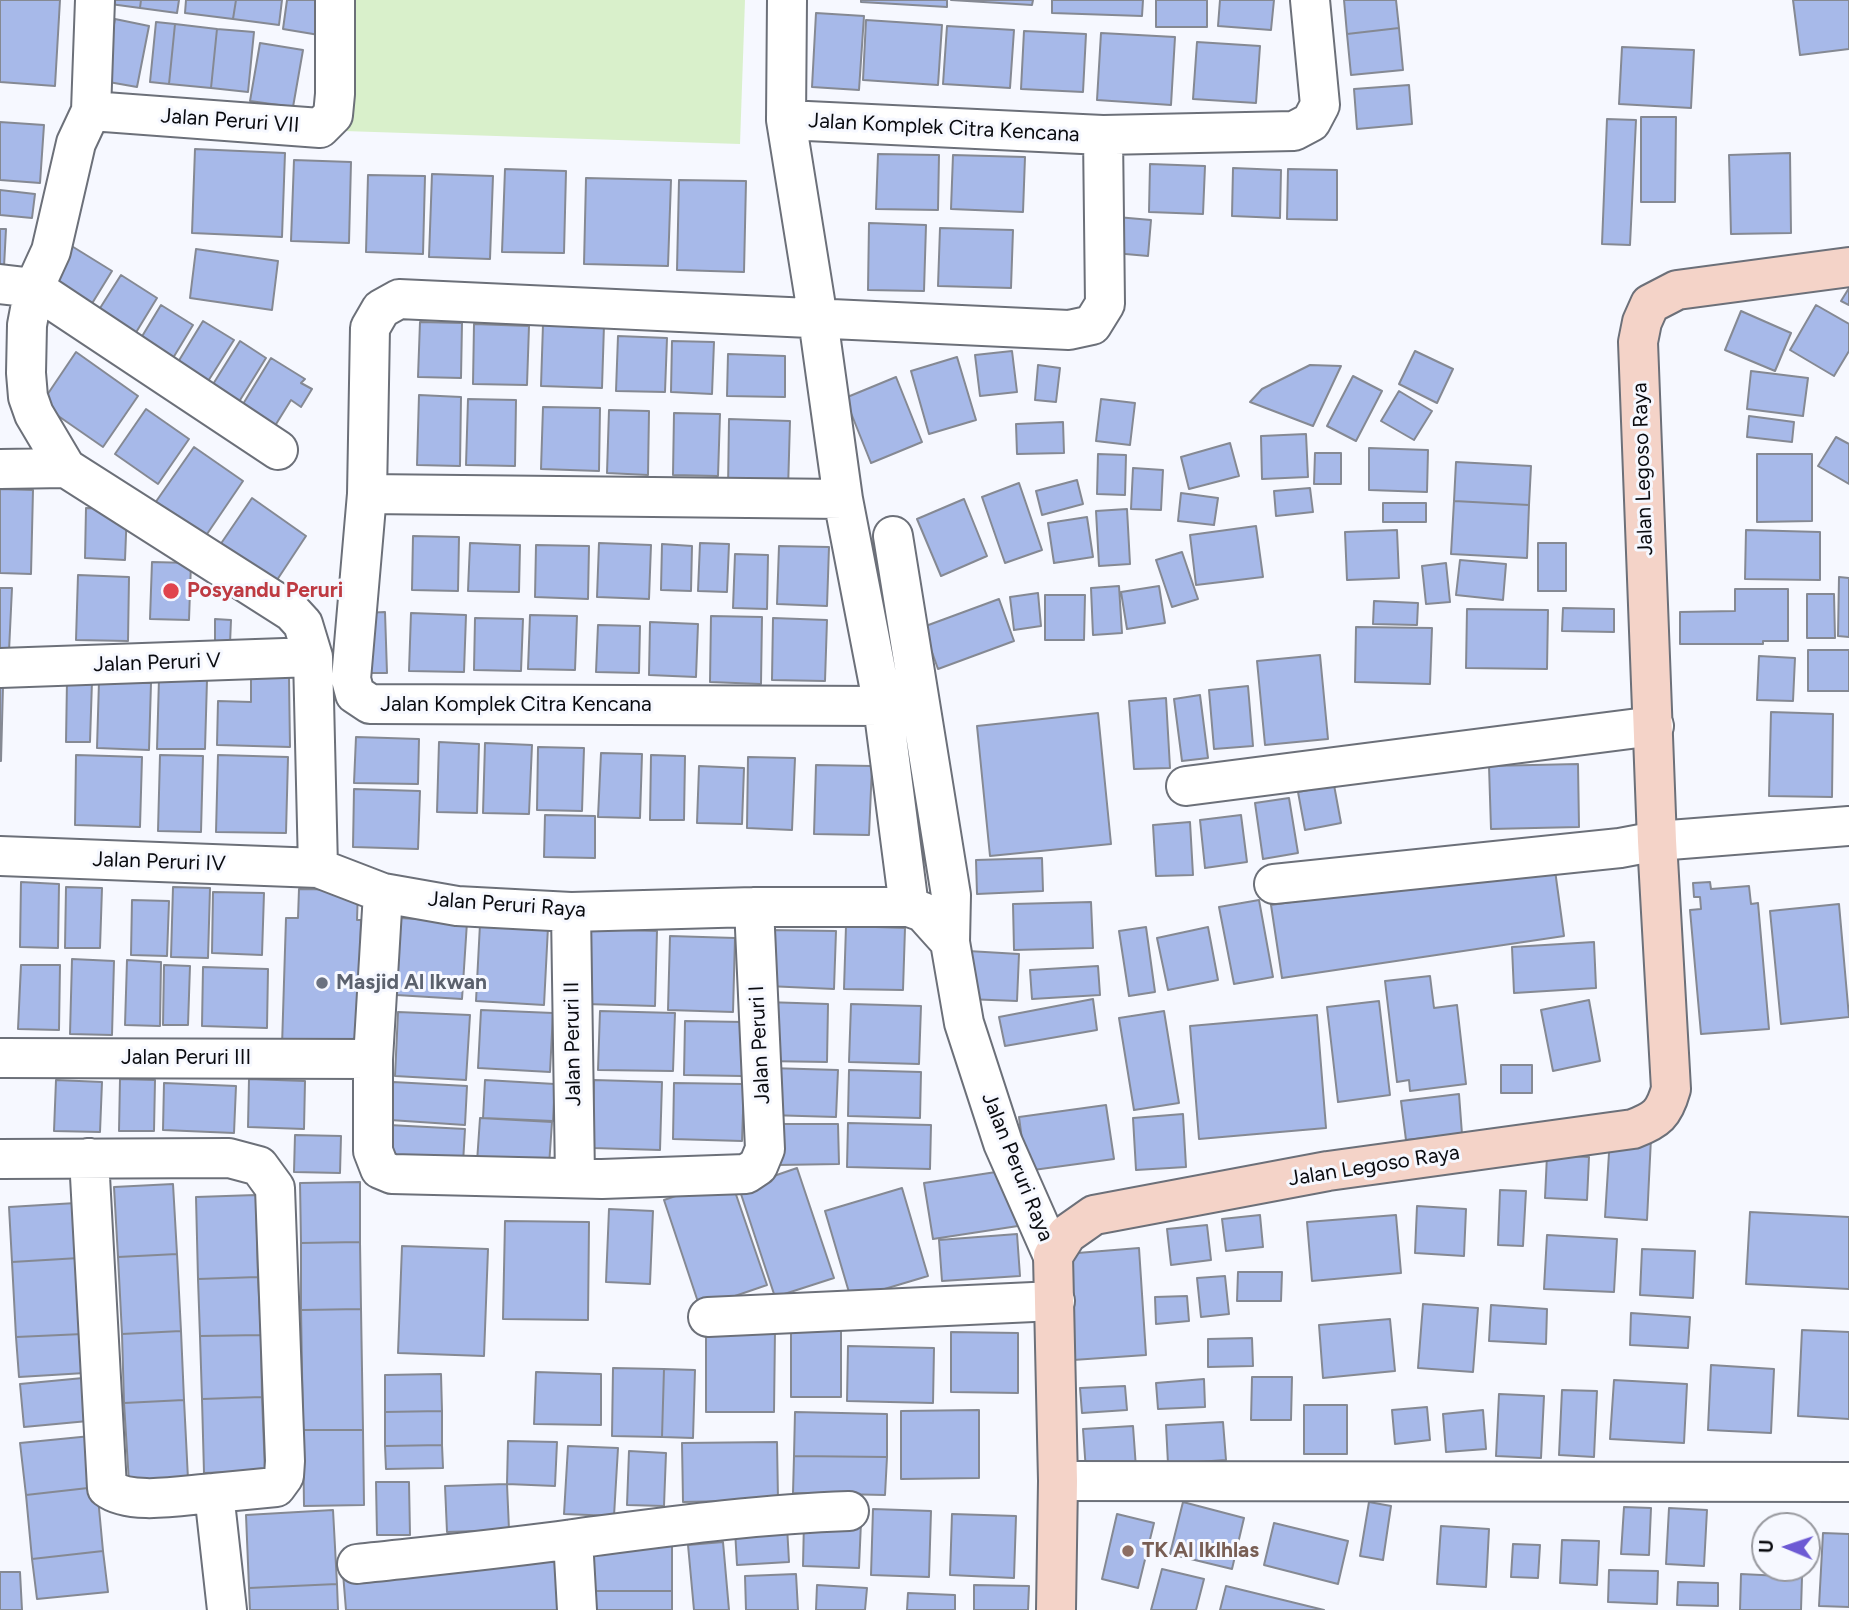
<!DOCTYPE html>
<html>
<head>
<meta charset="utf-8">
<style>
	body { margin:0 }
	#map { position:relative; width:1849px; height:1610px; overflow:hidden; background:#f6f8ff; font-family:Figtree,sans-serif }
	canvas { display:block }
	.north { position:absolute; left:1751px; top:1512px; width:70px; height:70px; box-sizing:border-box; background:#f6f8ff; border:2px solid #98999f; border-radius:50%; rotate:272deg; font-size:19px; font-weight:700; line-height:28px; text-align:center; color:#0a0b0f }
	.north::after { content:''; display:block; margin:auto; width:24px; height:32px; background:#6d5ad4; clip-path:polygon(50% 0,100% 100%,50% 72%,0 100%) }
</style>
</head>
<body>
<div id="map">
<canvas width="1849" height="1610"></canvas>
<div class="north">U</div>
</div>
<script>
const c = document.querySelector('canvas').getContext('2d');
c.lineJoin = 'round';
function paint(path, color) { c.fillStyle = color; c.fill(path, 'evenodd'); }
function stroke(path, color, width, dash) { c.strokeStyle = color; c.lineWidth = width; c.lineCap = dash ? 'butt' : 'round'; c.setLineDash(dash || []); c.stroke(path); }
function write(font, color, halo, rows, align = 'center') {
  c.font = font + ' Figtree,sans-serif'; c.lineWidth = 6; c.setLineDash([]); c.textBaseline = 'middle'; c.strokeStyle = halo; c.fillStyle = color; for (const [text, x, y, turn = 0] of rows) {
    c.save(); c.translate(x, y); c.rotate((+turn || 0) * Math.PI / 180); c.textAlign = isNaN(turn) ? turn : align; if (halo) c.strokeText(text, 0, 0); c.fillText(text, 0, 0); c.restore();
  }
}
paint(new Path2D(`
	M348,0H745L740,144L344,131Z`), '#d9f0cb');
const building = new Path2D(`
	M0,0H60L55,86L0,82Z
	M103,0H141L140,8L103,3Z
	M141,0H179L177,13L140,8Z
	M186,0H236L233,19L185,13Z
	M236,0H282L279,25L233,19Z
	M287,0H325L319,35L283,29Z
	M861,0H947V7L861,2Z
	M951,0H1033L1032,5Z
	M1052,0H1143L1142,16L1052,13Z
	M1156,0H1207V27H1156Z
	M1220,0H1274L1271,30L1218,26Z
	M1344,0H1396L1399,28L1347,34Z
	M1793,0H1849V49L1800,55Z
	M816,13L864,16L859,90L812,87Z
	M115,19L149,26L137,87L103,81Z
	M866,20L942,25L938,85L863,80Z
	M156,22L175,24L169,84L150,82Z
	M175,24L217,29L211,88L169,84Z
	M947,26L1014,30L1010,88L943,84Z
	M1399,28L1403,70L1351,75L1347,34Z
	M217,29L254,32L248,92L211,88Z
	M1024,31L1086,34L1083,92L1021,89Z
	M1101,33L1175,37L1171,105L1097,100Z
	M1197,42L1260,46L1256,103L1193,99Z
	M260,43L303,50L293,107L250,101Z
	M1622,47L1694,50L1691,108L1619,104Z
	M1409,85L1412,124L1357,129L1354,89Z
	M1641,117H1676L1675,202H1641Z
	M1607,119L1636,120L1630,245L1602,244Z
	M0,122L44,125L40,183L0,180Z
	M195,149L285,153L282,237L192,233Z
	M1790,153L1791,233L1731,234L1729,155Z
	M878,154L939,155L938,210L876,209Z
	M953,155L1025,157L1023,212L951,209Z
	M294,160L351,162L349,243L291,241Z
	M1150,164L1205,166L1203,214L1149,212Z
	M1233,168L1281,170L1280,218L1232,216Z
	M505,169L566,171L564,253L502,252Z
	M1288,169L1337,170V220L1287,219Z
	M432,174L493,176L490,259L429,257Z
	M368,175L425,176L423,254L366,252Z
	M586,178L671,180L668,266L584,264Z
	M679,180L746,181L744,272L677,270Z
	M0,190L35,194L32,218L0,215Z
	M1117,217L1151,220L1148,256L1114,253Z
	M869,223L926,225L924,291L868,290Z
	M940,228L1013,230L1011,288L938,286Z
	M0,229H6L4,267H0Z
	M70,245L112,271L88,310L46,284Z
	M196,249L278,261L272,310L190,298Z
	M121,275L157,298L132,339L95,316Z
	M1849,288V305L1841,301Z
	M161,305L193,325L170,363L138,343Z
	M1816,305L1849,324V351L1834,376L1790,350Z
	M1741,311L1791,333L1775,371L1725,350Z
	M203,321L234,340L205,386L175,367Z
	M420,322L462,323L461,378L418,377Z
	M474,324L529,326L527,385L473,384Z
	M543,324L604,325L602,388L541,386Z
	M618,336L667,338L665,392L616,391Z
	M240,341L266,358L237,405L210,389Z
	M672,341L714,342L712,394L671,392Z
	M1012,351L1017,392L980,396L975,355Z
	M1415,351L1453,369L1437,403L1399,384Z
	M76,352L138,396L103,447L41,404Z
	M728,354L785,356V397L727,396Z
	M957,357L976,420L929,434L911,371Z
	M271,358L305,379L301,383L312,389L301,407L291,400L273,429L240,409Z
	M1038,365L1060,368L1056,402L1035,400Z
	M1310,365L1341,366L1313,426L1250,402L1262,389Z
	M1751,371L1808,378L1803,416L1747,409Z
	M1353,376L1382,391L1356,441L1327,426Z
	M896,377L922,442L871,463L845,398Z
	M1399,391L1432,411L1414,440L1381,421Z
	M419,395L461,397L460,466L417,465Z
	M468,399L516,400L515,466L466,465Z
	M1101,399L1135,403L1130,445L1096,441Z
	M543,407L600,408L599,471L541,469Z
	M146,409L189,439L158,484L115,454Z
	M609,410L649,411L648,475L607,473Z
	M674,413L720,414L718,476L673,475Z
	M1749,416L1794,422L1792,442L1747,437Z
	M729,419L790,421L788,490L728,489Z
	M1063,422L1064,453L1017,454L1016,424Z
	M1306,434L1308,477L1262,479L1261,436Z
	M1836,437L1849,444V484L1818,466Z
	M1230,443L1239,476L1189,489L1181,457Z
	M194,447L243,481L205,537L155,503Z
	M1369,448L1428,450L1427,492L1369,490Z
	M1315,453H1341V484H1314Z
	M1098,454L1126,455L1125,495L1097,494Z
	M1757,454H1812V521L1757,522Z
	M1456,462L1531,466L1529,505L1454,501Z
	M1133,468L1163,470L1161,510L1131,509Z
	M1077,480L1083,504L1042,515L1036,491Z
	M1019,483L1042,550L1005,563L982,497Z
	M1310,488L1313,512L1276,516L1274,491Z
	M0,489L33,490L31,574L0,573Z
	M1181,493L1218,498L1214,525L1178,521Z
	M252,498L306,536L275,583L220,545Z
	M964,499L987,556L941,576L917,519Z
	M1454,501L1529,505L1527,558L1451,554Z
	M1383,503H1426V522H1383Z
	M86,508L127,509L125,560L85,558Z
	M1127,509L1130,564L1099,566L1096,511Z
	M1087,517L1093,557L1054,563L1048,523Z
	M1256,526L1263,577L1196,585L1190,535Z
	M1397,530L1399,578L1347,580L1345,532Z
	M1746,530L1820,532V580L1745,579Z
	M413,536L459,537L458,591L412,590Z
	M470,543L520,545L519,592L468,591Z
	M599,543L651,545L649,599L597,597Z
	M700,543L729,544L727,592L698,591Z
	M1538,543H1566V591H1538Z
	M662,544L692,546L691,591L661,590Z
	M536,545L589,546L588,599L535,597Z
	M779,546L829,547L827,606L777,604Z
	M1182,552L1198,599L1172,607L1156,560Z
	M735,554L768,555L767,609L733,608Z
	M1460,560L1506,564L1503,600L1456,595Z
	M152,562L191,563L189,620L150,619Z
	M1446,563L1450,602L1426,604L1422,566Z
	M78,575L129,577L128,641L76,640Z
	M1839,577L1849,578V637L1838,636Z
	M1119,586L1122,633L1093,635L1091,588Z
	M1159,586L1165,623L1127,629L1121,592Z
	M0,588H12L9,651H0Z
	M1735,589H1788V641H1763V644H1680V612L1735,611Z
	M1038,593L1041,626L1014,630L1010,597Z
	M1807,594H1834L1835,638H1807Z
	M1045,595H1085L1084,640H1045Z
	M999,599L1014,641L938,669L923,627Z
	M1374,601L1418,603L1417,625L1373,624Z
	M1563,608L1614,609V632L1562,631Z
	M1467,609L1548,610L1547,669L1466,668Z
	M385,612L387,673H365L363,613Z
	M411,613L466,615L464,672L409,671Z
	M530,615L577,616L575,670L528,669Z
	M711,616L762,617L761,684L710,682Z
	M475,618L523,619L521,671L474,670Z
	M773,618L827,620L825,681L772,680Z
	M215,619L231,620L230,644H215Z
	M650,622L698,624L696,677L649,675Z
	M598,625L640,626L639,673L596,672Z
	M1356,627L1432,628L1430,684L1355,682Z
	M1808,650H1849V691H1808Z
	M1320,655L1328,739L1265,745L1257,661Z
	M1759,656L1795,658L1793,701L1757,700Z
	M251,675L289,677L290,747L217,745L218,701L251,702Z
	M159,678L207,680L205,749H157Z
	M67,680L92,681L90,742H66Z
	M99,681L151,683L149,750L97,748Z
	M0,686H3L1,761H0Z
	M1248,686L1253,746L1214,749L1209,690Z
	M1200,695L1208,758L1182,761L1174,699Z
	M1166,698L1170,768L1134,769L1129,701Z
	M1771,712L1833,714L1832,797L1769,796Z
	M1098,713L1111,844L990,856L977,726Z
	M356,737L419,739L418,784L354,783Z
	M439,742L479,744L477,813L437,812Z
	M485,743L532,745L529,814L483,813Z
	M538,747L584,748L582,811L537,810Z
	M601,753L642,754L640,818L598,817Z
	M76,755L142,757L140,827L75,825Z
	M160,755L203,756L201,832L158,831Z
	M218,755L288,757L286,833L216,832Z
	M651,755L685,756L684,820H650Z
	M748,757L795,758L792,830L747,828Z
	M1578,764L1579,827L1491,829L1489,766Z
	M816,765L872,766L869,835L814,834Z
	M699,766L744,768L742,824L697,823Z
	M1334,785L1341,823L1305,830L1298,792Z
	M354,789L420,791L418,849L353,847Z
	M1289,798L1298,853L1263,859L1255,803Z
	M545,815L595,816V858L544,857Z
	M1241,815L1247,862L1205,868L1200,820Z
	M1190,822L1193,875L1156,876L1153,825Z
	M1042,858L1043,891L977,894L976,860Z
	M1554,863L1564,936L1282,978L1271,905Z
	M21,882L59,884L58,948L20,947Z
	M1710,882L1711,889L1749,886L1751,904L1758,903L1769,1029L1701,1034L1690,910L1701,909L1700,897H1694L1693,883Z
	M66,887L102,888L100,948H65Z
	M173,887L210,888L208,958L171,957Z
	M299,889L358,890L357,920H361L358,1048L282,1046L286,918H298Z
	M213,892L264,893L262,955L212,953Z
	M132,900L169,901L167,956L131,955Z
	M1259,900L1273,977L1234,984L1219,907Z
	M1091,902L1093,948L1014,950L1013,904Z
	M1839,904L1849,1017L1781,1024L1770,911Z
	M400,918L467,922L462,999L396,995Z
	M480,924L548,927L544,1005L476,1001Z
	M846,926L905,928L903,990L844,989Z
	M1146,927L1155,992L1129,996L1119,931Z
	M1208,927L1218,980L1168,990L1157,938Z
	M587,929L657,931L655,1006L585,1004Z
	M768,930L836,931L834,989L767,986Z
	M670,936L735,938L733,1012L668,1010Z
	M1594,942L1596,988L1514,993L1512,947Z
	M968,951L1019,954L1017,1001L966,999Z
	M72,959L114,961L112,1035L70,1034Z
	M127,960L161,962L160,1026L125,1025Z
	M21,965H60L59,1030L18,1029Z
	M164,965L190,966L188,1025H163Z
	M1098,966L1100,995L1032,999L1030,970Z
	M203,967L268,969L267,1028L202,1026Z
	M1430,976L1434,1008L1457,1005L1466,1084L1410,1091L1409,1080L1397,1082L1385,981Z
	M1093,999L1097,1030L1005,1046L999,1017Z
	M1589,1000L1600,1061L1553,1071L1541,1010Z
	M1379,1001L1390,1095L1338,1102L1327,1007Z
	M765,1002L828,1004L827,1062L763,1061Z
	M851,1004L921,1006L919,1064L849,1062Z
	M481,1010L553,1013L550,1072L478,1068Z
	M600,1011L675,1013L673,1071L598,1070Z
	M1164,1011L1179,1103L1134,1110L1119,1018Z
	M398,1012L470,1015L466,1080L395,1076Z
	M1317,1015L1326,1128L1199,1139L1190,1026Z
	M685,1021L744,1022L742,1076L684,1075Z
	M1501,1065H1532V1093H1501Z
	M769,1068L838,1070L836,1117L768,1115Z
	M849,1070L921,1072L920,1118L848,1116Z
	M120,1079L155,1080L154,1131H119Z
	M249,1079L305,1081L304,1129L248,1127Z
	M56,1080L102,1082L100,1132L54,1131Z
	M485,1080L555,1084L553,1121L483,1118Z
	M594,1080L662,1082L660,1150L592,1148Z
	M393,1082L467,1086L465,1125L390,1120Z
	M164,1083L236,1086L234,1133L163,1130Z
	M674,1083L744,1084L742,1141L673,1139Z
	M1459,1094L1462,1134L1406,1140L1401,1101Z
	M1106,1105L1114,1159L1026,1171L1019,1117Z
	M1183,1114L1186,1167L1136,1170L1133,1118Z
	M480,1118L552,1122L549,1166L477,1162Z
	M848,1123L931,1125L930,1169L847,1167Z
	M777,1124H838L839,1164L778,1165Z
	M389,1125L465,1129L463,1163L387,1159Z
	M295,1135L341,1136L340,1173L294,1172Z
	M1610,1137L1651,1138L1647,1220L1605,1217Z
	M1547,1155L1589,1157L1587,1200L1545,1198Z
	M797,1168L834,1278L775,1297L739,1188Z
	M1009,1170L1018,1226L933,1239L924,1183Z
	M730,1177L767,1285L700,1308L664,1200Z
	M360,1182V1242L301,1243L300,1183Z
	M173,1184L177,1254L118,1257L114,1187Z
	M902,1188L928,1276L851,1299L825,1211Z
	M1500,1190L1526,1191L1523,1246L1498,1245Z
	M256,1195L258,1277L198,1279L196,1197Z
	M76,1203L79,1258L12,1262L9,1207Z
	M1417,1206L1466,1209L1464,1256L1415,1253Z
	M609,1209L653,1211L650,1284L606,1282Z
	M1750,1212L1849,1217V1289L1746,1284Z
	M1260,1215L1263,1247L1226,1251L1222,1219Z
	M1396,1215L1401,1273L1312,1281L1307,1222Z
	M505,1221L589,1222L588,1320L503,1319Z
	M1207,1225L1211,1260L1171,1265L1167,1229Z
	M1017,1234L1020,1276L942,1281L939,1240Z
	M1547,1235L1617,1239L1614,1292L1544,1289Z
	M360,1242L361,1309L301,1310V1243Z
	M402,1246L488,1249L484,1356L398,1353Z
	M1139,1248L1146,1355L1073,1360L1065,1254Z
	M1642,1249L1695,1251L1693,1298L1640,1295Z
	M177,1254L181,1331L122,1334L118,1257Z
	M79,1258L83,1334L16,1337L12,1262Z
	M1238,1272H1282L1281,1301H1237Z
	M1225,1276L1229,1314L1201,1317L1197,1278Z
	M258,1277L261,1335L200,1336L198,1279Z
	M1187,1296L1189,1321L1156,1324L1155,1297Z
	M1423,1304L1478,1308L1473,1372L1418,1368Z
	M1491,1305L1547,1309L1546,1344L1489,1341Z
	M361,1309L363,1430H303L301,1310Z
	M1631,1313L1690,1317L1688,1348L1630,1345Z
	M791,1316H841V1397H791Z
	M1390,1319L1395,1371L1323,1378L1319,1325Z
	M706,1328H775L774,1412H706Z
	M1802,1330L1849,1332V1419L1798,1416Z
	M181,1331L184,1400L124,1403L122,1334Z
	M951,1332L1018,1333V1393L951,1392Z
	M83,1334L85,1373L19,1377L16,1337Z
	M261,1335L262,1397L202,1399L200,1336Z
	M1252,1338L1253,1366L1208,1367V1339Z
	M848,1346L934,1348L933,1403L847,1401Z
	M1711,1365L1774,1369L1771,1433L1708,1430Z
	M613,1368L664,1369L662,1437L612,1436Z
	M664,1369L695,1370L693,1438L662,1437Z
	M536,1372L601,1374V1425L534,1424Z
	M441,1374L442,1411L385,1412V1375Z
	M1252,1377H1292L1291,1420H1251Z
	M83,1378L88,1421L24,1427L20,1384Z
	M1204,1379L1205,1407L1158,1409L1156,1383Z
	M1614,1380L1687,1384L1684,1443L1610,1439Z
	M1125,1386L1127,1410L1082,1413L1080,1388Z
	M1562,1390L1597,1391L1594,1457L1559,1455Z
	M1499,1394L1544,1396L1541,1458L1496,1456Z
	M262,1397L265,1471L204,1473L202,1399Z
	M184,1400L188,1479L129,1483L124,1403Z
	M1304,1405H1347V1454H1304Z
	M1427,1407L1430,1440L1395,1444L1392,1410Z
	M979,1410V1478L901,1479V1411Z
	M1483,1410L1486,1449L1446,1452L1443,1414Z
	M442,1411V1445L385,1446V1412Z
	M795,1412L887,1414V1457L794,1456Z
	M1223,1422L1226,1460L1168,1464L1166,1425Z
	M1133,1426L1136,1468L1086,1471L1083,1429Z
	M303,1430H363L364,1505L304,1506Z
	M91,1436L97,1487L26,1495L20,1443Z
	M508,1441L557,1442L555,1486L507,1484Z
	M777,1442L778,1500L683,1502L682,1443Z
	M442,1445L443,1468L386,1469L385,1446Z
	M568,1446L618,1448L614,1516L564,1514Z
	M629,1451L666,1453L664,1506L627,1505Z
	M794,1456L887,1457L885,1495L793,1493Z
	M376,1482H409L410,1535H377Z
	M507,1484L509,1530L447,1532L445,1486Z
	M97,1487L103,1551L32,1559L26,1495Z
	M1183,1502L1244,1518L1232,1569L1170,1554Z
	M1369,1502L1391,1506L1383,1560L1360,1556Z
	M1624,1507L1651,1508L1649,1555L1621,1554Z
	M1669,1508L1707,1510L1704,1566L1666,1564Z
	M873,1509L931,1511L929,1577L871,1575Z
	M333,1510L337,1584L249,1588L246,1515Z
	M952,1514L1016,1516L1014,1578L950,1575Z
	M1117,1514L1154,1523L1138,1588L1102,1579Z
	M804,1520L861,1522L859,1568L803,1566Z
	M1274,1523L1348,1541L1338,1584L1264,1565Z
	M787,1526L789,1562L737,1565L735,1530Z
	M1441,1526L1489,1529L1486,1587L1437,1584Z
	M1823,1533L1849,1534V1607L1819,1606Z
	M589,1540L672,1541V1591H588Z
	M1562,1540L1599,1541L1597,1585L1560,1583Z
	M723,1542L729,1610H694L688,1545Z
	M1513,1544L1540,1545L1538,1578L1511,1577Z
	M103,1551L108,1592L37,1599L32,1559Z
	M561,1557L565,1610H346L343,1573Z
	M1162,1569L1204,1579L1196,1610H1151Z
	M1609,1570L1658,1571L1657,1604L1608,1602Z
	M0,1572H20L22,1610H0Z
	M796,1574L798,1610H746L745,1576Z
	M1741,1574L1802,1577L1801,1610H1740Z
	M1678,1582L1718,1583V1606L1677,1605Z
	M337,1584L338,1610H250L249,1588Z
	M817,1585L867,1588L865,1610H816Z
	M974,1585L1029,1586L1028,1610H974Z
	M1226,1586L1324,1610H1220Z
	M588,1591H672V1610H587Z
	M908,1593L955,1595V1610H907Z`);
paint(building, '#a7b9e9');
stroke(building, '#858993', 2);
const street = new Path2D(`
	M95,0L91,111L76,143L51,251L34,288L27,325L26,373L28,397L34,414L66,468L292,612L303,624L313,657L318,868
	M787,0L786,120L818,319L843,499L883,706L909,907
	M91,111L320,128L333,115L335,94V0
	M786,120L1103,135L1294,131L1311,122L1320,105L1310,0
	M0,284L34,288L278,450
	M0,469L66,468
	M367,494L843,499
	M893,536L951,895L950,942
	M0,668L313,657
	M883,706L370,704L355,694L351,679L367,494L370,328L381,309L399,299L1069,330L1092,325L1105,304L1103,135
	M1186,786L1654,726
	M0,856L318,868L383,893L457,906L571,912L754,907H909L923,912L950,942L964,1023L1003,1143L1053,1256
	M1274,884L1620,848L1657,841L1849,826
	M383,893L373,1059V1151L380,1169L392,1174L602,1179L746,1174L758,1166L765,1149L754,907
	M571,912L575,1177
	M0,1058L373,1059
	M89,1158L107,1488C131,1506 184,1495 214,1493
	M0,1159L229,1158L259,1166L275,1188L285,1461L284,1476L276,1487L214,1493L227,1610
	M708,1317L1055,1301
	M1058,1481L1849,1482
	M573,1539L577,1610
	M357,1564C429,1556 501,1549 573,1539C665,1527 756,1514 849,1511`);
const secondary = new Path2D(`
	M1056,1610L1058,1481L1053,1256L1067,1234L1094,1215L1328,1171L1633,1129C1657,1120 1664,1114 1671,1089L1657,841L1638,342L1642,322L1650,304L1677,290L1849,267`);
stroke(street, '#6c7079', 42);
stroke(secondary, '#6c7079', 42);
stroke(street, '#fff', 38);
stroke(secondary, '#f4d3c8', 38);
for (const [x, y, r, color] of [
	[171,591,9,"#e0444e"],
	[322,983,7,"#6b7280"],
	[1128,1551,7,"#8d6e63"]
]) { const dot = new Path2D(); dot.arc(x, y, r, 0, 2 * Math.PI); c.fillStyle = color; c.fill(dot); stroke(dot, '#f6f8ff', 2.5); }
write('21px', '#0a0b0f', '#f6f8ff', [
	["Jalan Peruri VII",230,121,4],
	["Jalan Komplek Citra Kencana",944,128,3],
	["Jalan Legoso Raya",1643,469,-92],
	["Jalan Peruri V",157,663,-2],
	["Jalan Komplek Citra Kencana",516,705],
	["Jalan Peruri IV",159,862,2],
	["Jalan Peruri Raya",507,905,4],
	["Jalan Peruri II",573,1044,-91],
	["Jalan Peruri I",760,1045,-93],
	["Jalan Peruri III",186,1058],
	["Jalan Legoso Raya",1374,1166,-9],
	["Jalan Peruri Raya",1017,1167,68]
]);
write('bold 21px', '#be3a42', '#f6f8ff', [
	["Posyandu Peruri",187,591]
], 'left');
write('bold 21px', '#5b616d', '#f6f8ff', [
	["Masjid Al Ikwan",336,983]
], 'left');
write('bold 21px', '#785e54', '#f6f8ff', [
	["TK Al Iklhlas",1142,1551]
], 'left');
</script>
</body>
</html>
